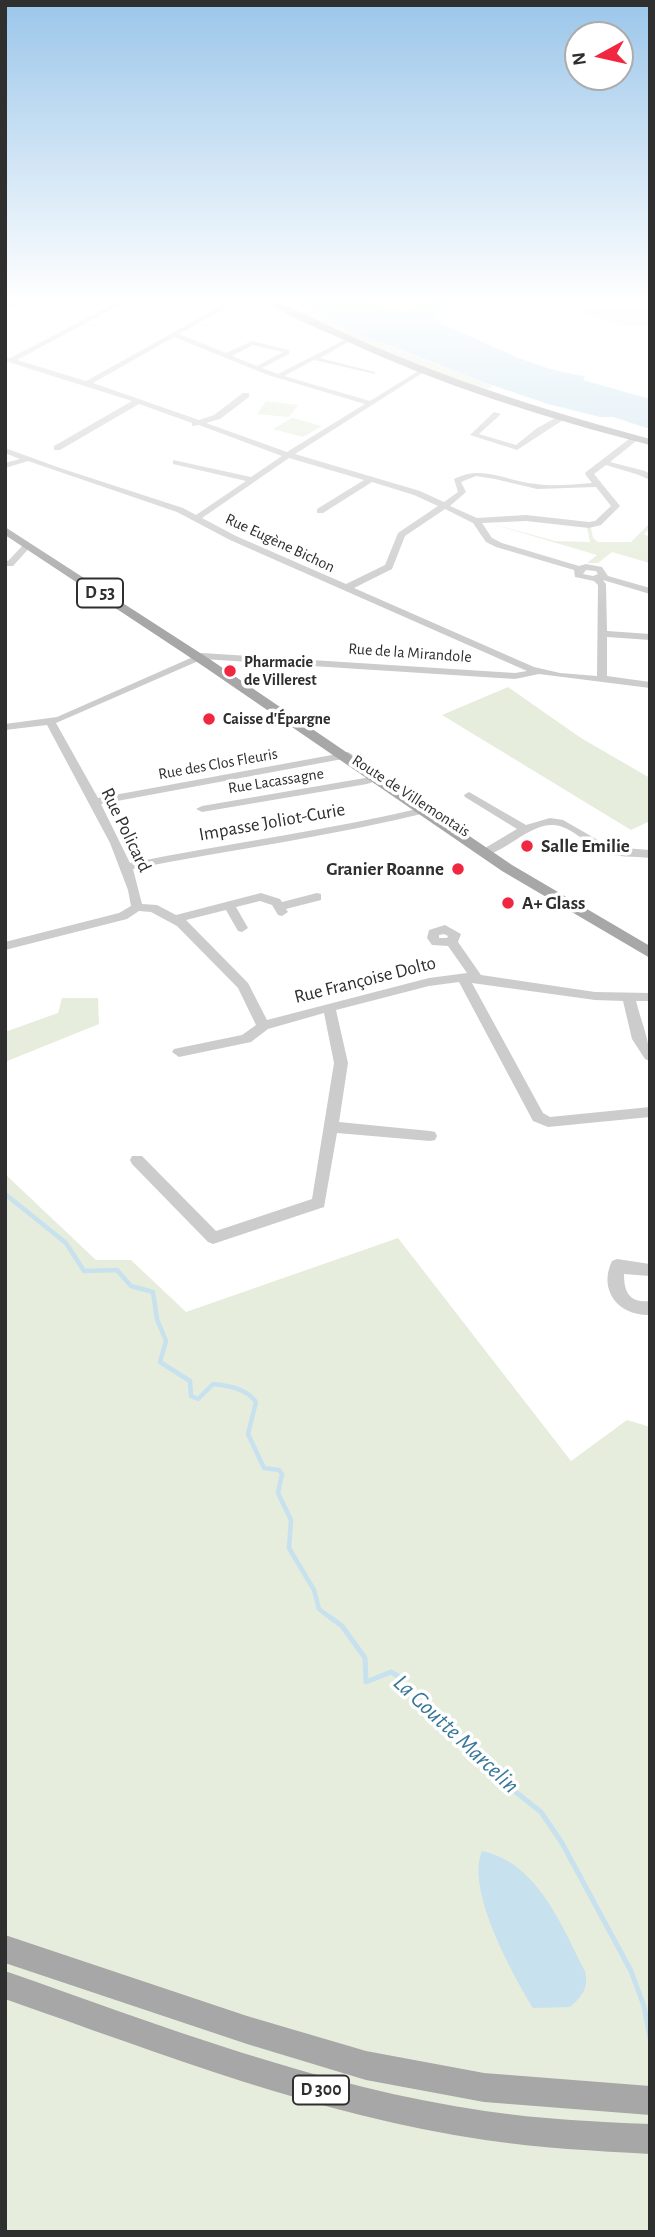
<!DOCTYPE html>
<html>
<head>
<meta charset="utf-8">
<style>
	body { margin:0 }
	#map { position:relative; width:655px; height:2237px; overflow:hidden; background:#fff; font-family:"Alegreya Sans",sans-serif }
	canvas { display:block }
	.frame { position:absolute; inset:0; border:7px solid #2f2f2f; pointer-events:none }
	.north { position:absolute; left:564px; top:21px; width:70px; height:70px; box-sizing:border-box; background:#fff; border:2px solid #acacac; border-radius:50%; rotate:262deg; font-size:19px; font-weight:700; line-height:28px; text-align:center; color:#2f2f2f }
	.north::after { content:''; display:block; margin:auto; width:24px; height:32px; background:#f12640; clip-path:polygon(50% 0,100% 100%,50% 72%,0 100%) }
</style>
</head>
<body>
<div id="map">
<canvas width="655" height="2237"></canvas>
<div class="frame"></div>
<div class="north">N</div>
</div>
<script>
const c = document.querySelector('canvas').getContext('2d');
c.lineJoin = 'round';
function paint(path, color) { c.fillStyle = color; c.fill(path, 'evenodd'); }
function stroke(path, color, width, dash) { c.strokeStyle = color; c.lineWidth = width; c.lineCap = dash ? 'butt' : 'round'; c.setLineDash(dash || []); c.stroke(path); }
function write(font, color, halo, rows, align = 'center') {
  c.font = font + ' "Alegreya Sans",sans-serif'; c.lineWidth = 7; c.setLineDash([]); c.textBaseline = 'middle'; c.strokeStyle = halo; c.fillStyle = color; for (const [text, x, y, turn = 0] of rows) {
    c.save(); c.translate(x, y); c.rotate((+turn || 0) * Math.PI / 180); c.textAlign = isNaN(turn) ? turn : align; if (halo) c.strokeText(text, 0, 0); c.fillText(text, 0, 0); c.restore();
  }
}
paint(new Path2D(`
	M362,300H421L422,308C400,314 383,309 362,300Z
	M563,300H650V324C623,329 583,318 563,300Z
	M310,310L391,347L493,386L484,391L420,367L300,313Z
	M266,401L298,405L289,417L257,414Z
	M292,418H293L322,426L303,437L273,429Z
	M485,522L555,541L590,542L587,528H591L593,538L598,542H631L650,523V528L644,534L650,537V563L612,552L598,563H587L597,555Z
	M508,687L581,738L650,778V821L631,830L442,715Z
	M62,998H98L99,1024L5,1062V1032L58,1013Z
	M5,1174L96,1260H131L186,1312L398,1238L571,1461L627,1420L650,1427V2232H5Z`), '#e6eddc');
paint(new Path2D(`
	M290,300C311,300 343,295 363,300C387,306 393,316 422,308L421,300H454L435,316L440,323C488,343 534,370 585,376L583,380L650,399V429L613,417H600L548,404L483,382L352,331Z
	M482,1851C538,1863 561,1925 585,1971C589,1989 582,1996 570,2007L533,2008C513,1975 465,1889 482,1851Z`), '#c7e1ee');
stroke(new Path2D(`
	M5,1194L66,1243L84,1271L117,1270L131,1286L153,1292L157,1319L166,1341L160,1362L190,1381L191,1396L198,1399L213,1384C229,1386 246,1388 256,1402L248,1434L264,1468L279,1470L282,1474L278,1493L291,1520L289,1548L314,1590L319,1609L332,1619`), '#c7e1ee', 4.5);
stroke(new Path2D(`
	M330,1617L342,1626L365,1658L366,1682L391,1672L398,1676L409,1696L434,1708L446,1731L469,1747L488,1770L541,1812L562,1843L631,1971L644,2006L650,2038`), '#c7e1ee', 5);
paint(new Path2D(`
	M19,300H26L5,311V306Z
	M122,300L127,301L17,360L86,381L232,300H239L179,334L226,353L252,341L289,350V354L262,368L278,374L346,339H350V341L320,358L375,372V374L314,360L284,376L370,401L420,370H424V372L295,454L420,491L444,502L458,492L454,479C483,464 506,481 536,484C554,487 574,484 592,483L585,474L586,472L633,436L640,438L610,462L645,471L650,474V480L639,475L606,465L594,474L620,506L601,525L589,528L526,521L482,523L492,538L502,543L579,566L586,564L602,567L608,576L650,588V594L603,580L606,584L607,631L650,634V640L607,637V676L650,682V688L539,674L515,679L203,659L56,723L98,798L348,752L353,755L348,758L101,804L130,863C230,843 331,830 430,806L434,807V811C335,836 233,849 133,869L142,904L157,905L176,915L261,893L280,899L282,902L317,893L321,894V900L286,909L288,912L282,916L278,915L272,905L260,901L236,907L248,928L242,932L238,931L226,910L186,920L248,983L267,1020L429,978L467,973L448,946L432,945L427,938L429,930L445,925L461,934L458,942L481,975L595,992L650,993V1001H636C641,1021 650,1041 650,1061L645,1059L632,1039L623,1001L595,1000L472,983L543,1113L550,1117L650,1107V1117L548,1127L533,1121L459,982L429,986L336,1010L348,1063L339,1122L430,1131L435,1132L437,1136L435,1140L430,1141L337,1133L324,1207L213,1244L208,1242L132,1164L130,1160L132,1156H142L216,1231L312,1199L334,1063L324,1013L268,1029L251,1042L179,1057L172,1052L174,1049L242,1035L256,1025L238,988L177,926L151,912L139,911L127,919L5,950V942L119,913L131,906L128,890L110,843L47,725L5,730V724L57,717L202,653L515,673L527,671L230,540L177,512L28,461L5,468V463L20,459L5,453V448L60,468L183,508L196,515L246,481L173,464V460L251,477L282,456L199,425L192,426V423L139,404L60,450H54V446L132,401L5,361V357L10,358ZM174,337L268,375L365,404L287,452L206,423L220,419L249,397V393H243L214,415L199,420L93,383ZM253,345L283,352L257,366L232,356ZM289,458L364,480L317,509V513H323L372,482L414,495L438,506L398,533L385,565L346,584L236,536L202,518ZM476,476L495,479L537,489L596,487L611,506L595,521L589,522L526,515L477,518L450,506L466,492L461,482ZM445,509L473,523L486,542L496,547L574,570L575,577L594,581L598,585L597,676L560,673L534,667L354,588L392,569L405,536ZM586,570L596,571L598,574L593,576L583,574ZM444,934L448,936L447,938H439V935Z
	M494,412L501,414L479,434L516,445L537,428L559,416L566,418L517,450L470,435Z
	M25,543L32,545L13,566H5V560L8,561Z
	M381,773L385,774V778L367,784L202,812L196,809L202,806L365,778Z
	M469,792L526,825L550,818L563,820L610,847L650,850V858C635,856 614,858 601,851C587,844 570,826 554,825C528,823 500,858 480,855V851L517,829L465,797L464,795Z
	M617,1259L650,1264V1276L624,1274C624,1293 630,1303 650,1301V1315C618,1316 598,1290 612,1261Z`), '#ccc');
paint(new Path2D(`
	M266,300H276C395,362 520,404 650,439V445C545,418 440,385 342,339C317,328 287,317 266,300Z
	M5,527L211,660L512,865L650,946V958L502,871L203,666L5,535Z
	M5,1935L247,2016L366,2051L484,2073L650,2086V2115L484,2102L366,2080L247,2044L5,1963Z
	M5,1971C162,2026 320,2087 485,2111C540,2119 595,2122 650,2124V2154C595,2151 540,2148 485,2140C320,2116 162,2054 5,1999Z`), '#a7a7a7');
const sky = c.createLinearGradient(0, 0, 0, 613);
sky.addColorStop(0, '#9bc6ea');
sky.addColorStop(0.49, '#fff');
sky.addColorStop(1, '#ffffff00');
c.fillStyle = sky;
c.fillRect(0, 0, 655, 613);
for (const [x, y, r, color] of [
	[230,671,7,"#f12640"],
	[209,719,7,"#f12640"],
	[527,846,7,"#f12640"],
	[458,869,7,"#f12640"],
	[508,903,7,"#f12640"]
]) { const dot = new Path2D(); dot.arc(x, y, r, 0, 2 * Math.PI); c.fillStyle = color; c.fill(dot); stroke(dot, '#fff', 2.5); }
write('16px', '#2f2f2f', '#fff', [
	["Rue Eugène Bichon",280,543,25],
	["Rue de la Mirandole",410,653,4],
	["Rue des Clos Fleuris",218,764,-10],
	["Rue Lacassagne",276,781,-9],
	["Route de Villemontais",411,796,33]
]);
write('bold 16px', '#2f2f2f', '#fff', [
	["Pharmacie",244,662],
	["de Villerest",244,680],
	["Caisse d'Épargne",223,719]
], 'left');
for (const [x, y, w] of [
	[100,593,46],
	[321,2090,56]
]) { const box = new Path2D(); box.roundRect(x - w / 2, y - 14.5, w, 29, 5); c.fillStyle = '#fff'; c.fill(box); stroke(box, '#2f2f2f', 2); }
write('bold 18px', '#2f2f2f', null, [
	["D 53",100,593],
	["D 300",321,2090]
]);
write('19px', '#2f2f2f', '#fff', [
	["Impasse Joliot-Curie",272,822,-10],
	["Rue Policard",126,830,64],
	["Rue Françoise Dolto",365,980,-14]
]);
write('bold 19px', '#2f2f2f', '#fff', [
	["Salle Emilie",541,846],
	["Granier Roanne",444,869,"right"],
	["A+ Glass",522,903]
], 'left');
write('italic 24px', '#377798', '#fff', [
	["La Goutte Marcelin",456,1734,43]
]);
</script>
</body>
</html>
